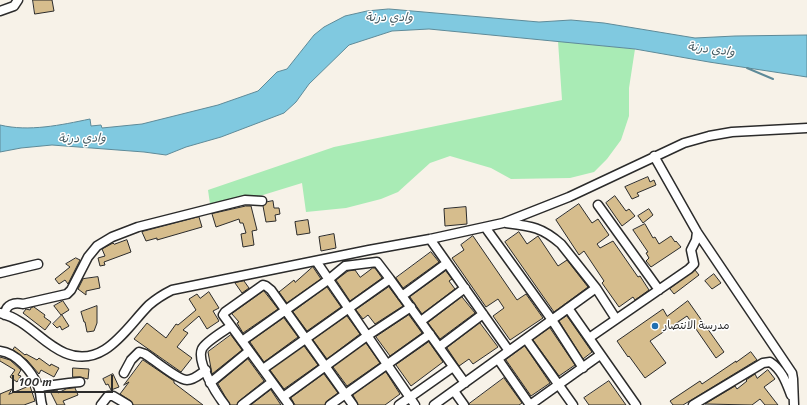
<!DOCTYPE html>
<html>
<head>
<meta charset="utf-8">
<style>
	body { margin:0 }
	#map { position:relative; width:807px; height:405px; overflow:hidden; background:#f7f2e8; font-family:Sriracha,sans-serif }
	canvas { display:block }
	.scale { position:absolute; left:12px; top:375px; width:101px; height:18px; box-sizing:border-box; border:2px solid #2b2b2b; border-top:0; padding-left:5px; font-size:12px; line-height:14px; white-space:nowrap; color:#2b2b2b; -webkit-text-stroke:3px #fff; paint-order:stroke }
</style>
</head>
<body>
<div id="map">
<canvas width="807" height="405"></canvas>
<div class="scale">100 m</div>
</div>
<script>
const c = document.querySelector('canvas').getContext('2d');
c.lineJoin = 'round';
function paint(path, color) { c.fillStyle = color; c.fill(path, 'evenodd'); }
function stroke(path, color, width, dash) { c.strokeStyle = color; c.lineWidth = width; c.lineCap = dash ? 'butt' : 'round'; c.setLineDash(dash || []); c.stroke(path); }
function write(font, color, halo, rows, align = 'center') {
  c.font = font + ' Sriracha,"Playpen Sans Arabic",sans-serif'; c.lineWidth = 3; c.setLineDash([]); c.textBaseline = 'middle'; c.strokeStyle = halo; c.fillStyle = color; for (const [text, x, y, turn = 0] of rows) {
    c.save(); c.translate(x, y); c.rotate((+turn || 0) * Math.PI / 180); c.textAlign = isNaN(turn) ? turn : align; if (halo) c.strokeText(text, 0, 0); c.fillText(text, 0, 0); c.restore();
  }
}
paint(new Path2D(`
	M558,41L635,49L629,88V116L621,140L607,159L594,172L570,178L511,179L491,168L450,156L430,163L398,192L381,199L346,208L306,212L302,183L211,211L208,190L334,147L562,100Z`), '#a9ebb5');
const water = new Path2D(`
	M389,9L539,22L571,20L604,23L695,38L735,36L807,35V77L709,62L635,49L429,29L392,31L349,45L309,84L296,102L284,113L221,137L186,147L166,155L144,152L52,145L21,148L0,152V125C29,132 61,125 90,119L91,126L101,125L102,128L142,124L218,105L258,91L277,72L287,69L314,35L324,27L345,16L367,11Z`);
paint(water, '#80c9e0');
stroke(water, '#5e8a98', 1);
stroke(new Path2D(`
	M747,68L773,79`), '#5e8a98', 2);
const building = new Path2D(`
	M33,0H52L54,11L35,14Z
	M648,177L650,182L654,180L656,185L637,193L639,196L632,199L625,187Z
	M615,196L626,211L629,209L635,216L622,226L606,203Z
	M273,201L274,208H279L280,214L275,215L276,221L266,222L263,206L267,202Z
	M579,204L592,223L598,219L609,235L597,244L600,248L613,241L638,277L640,276L649,290L635,300L633,297L619,307L602,283L604,281L584,251L579,255L556,220Z
	M246,206H251L257,230L252,231L254,245L243,247L241,234L246,233L243,223H240L239,219L216,227L212,214Z
	M466,207L467,224L445,226L444,209Z
	M649,209L653,215L643,223L638,216Z
	M199,217L202,227L157,240V238L146,241L142,232Z
	M308,220L310,233L297,235L295,222Z
	M645,224L653,238L655,237L659,244L671,236L675,242L676,241L681,247L651,267L646,261L649,258L646,253L648,252L633,230Z
	M519,232L527,244L538,236L558,266L567,260L588,287L554,312L505,242Z
	M334,234L336,248L321,251L319,237Z
	M473,236L517,300L526,294L543,318L510,340L493,316L504,308L498,299L486,307L452,258L464,250L461,245Z
	M127,240L131,252L104,262L105,265L100,266L98,258L105,256L102,249L113,243L114,244Z
	M431,252L439,262L403,288L396,278Z
	M76,258L80,260L68,284L65,280L59,284L55,279L70,267L66,264Z
	M313,267L321,279L287,303L279,292L294,280L295,282Z
	M373,268H375L382,278L350,301L336,280L348,271L355,270L360,277Z
	M695,270L699,275L674,294L670,289Z
	M446,271L452,279L449,281L455,289L422,314L410,297Z
	M714,274L721,283L712,289L705,281Z
	M98,277L100,288L86,291V295L78,289L83,279Z
	M244,281L249,288L242,293L235,283Z
	M327,287L341,307L307,331L293,312Z
	M389,287L403,306L375,324L368,315L363,319L356,310Z
	M264,291L278,309L243,333L237,323L239,322L232,314Z
	M209,292L219,308L213,311L219,321L207,329L199,316L183,330L188,333L177,347L192,358L181,372L134,339L147,323L166,338L176,324L178,325L196,310L189,299L197,294L200,298Z
	M462,297L475,313L440,339L428,323Z
	M63,301L69,310L61,315L54,306Z
	M688,301L724,352L716,358L687,316L650,341L666,363L645,378L629,356L628,357L617,341L663,309L667,316Z
	M97,306V323L94,331L87,332L85,322H84L81,312Z
	M34,307L45,315L44,317L51,322L45,330L23,313L26,309L30,310L31,308Z
	M62,315L69,326L62,330L60,326L57,328L53,324Z
	M409,315L422,333L390,356L376,337Z
	M347,316L360,334L327,359L313,340Z
	M567,316L592,352L583,359L559,321Z
	M284,318L298,337L264,362L250,342Z
	M480,323L498,347L473,364L469,359L459,366L447,348Z
	M550,328L575,365L559,376L533,340Z
	M231,335L242,350L212,374L208,352Z
	M429,342L443,362L411,386L396,365Z
	M366,343L380,363L347,386L333,367Z
	M304,346L318,365L284,389L270,370Z
	M525,346L550,383L531,396L506,360Z
	M15,347L25,355L26,354L37,360L39,358L50,366L51,364L59,368L54,377L41,370L39,374L27,360L13,350Z
	M751,352L757,360L683,405H673L670,401L700,381L702,384L736,361V362Z
	M0,357L10,360L21,370L18,375L21,376L17,382L10,377L15,370L0,361Z
	M248,359L264,381L239,401L237,405H230L218,384Z
	M143,360L174,381V383L203,405H133L131,401L120,394L129,382L124,385Z
	M73,368L89,369L88,379L80,377H73Z
	M768,370L775,379L764,387L778,405H765L760,399L752,405L705,404L735,386L737,389L747,381L746,380L755,374L757,378Z
	M386,372L400,394L385,405H358L353,395Z
	M113,374L119,387L111,390L108,384L106,385L103,379Z
	M324,374L338,393L327,401L325,405H295L291,398Z
	M504,378L522,403L519,405H469V404Z
	M609,381L626,405H589L584,398Z
	M30,386L35,401L24,405H0V394L12,389L9,394Z
	M75,388L78,395L63,401L65,405H57L50,391L57,390L58,393L66,389Z
	M271,390L281,405H251Z`);
paint(building, '#d6bd8d');
stroke(building, '#2b2b2b', 1);
const minor = new Path2D(`
	M0,11L14,6L18,0
	M654,156L697,232L792,373L793,379L794,405
	M598,205L659,290
	M506,223C531,226 542,227 561,244L596,288L616,319
	M485,227L552,320L583,368
	M430,239L509,351
	M316,261L415,405
	M0,273L38,264
	M402,296L447,263
	M568,308L636,405
	M0,313C28,320 41,343 65,353C104,369 126,328 149,305C156,299 164,294 172,290L369,250L430,239L503,223L569,197L684,143L709,136L732,132L807,128
	M5,315C5,304 15,302 23,304L67,294L71,290L88,257L97,246L112,237L138,227L221,206L245,200L262,201
	M421,321L465,288
	M589,338L689,269L694,264L691,250L696,240L697,232
	M526,339L573,405
	M242,341L328,280L345,266L377,262L390,279L465,383
	M439,347L483,314
	M0,351C17,353 32,372 38,386C41,392 40,399 42,405
	M498,359L530,405
	M263,369L390,279
	M124,373L131,360L139,352L145,354C153,359 178,380 187,380C194,380 200,374 206,370
	M210,383L249,351
	M39,387L69,383L80,382
	M454,391L464,405
	M283,397L367,336L411,307
	M101,405L108,396H113L128,405
	M225,405C217,395 196,362 202,349C205,342 224,331 231,326
	M242,405L272,382
	M289,405L223,315L225,312L263,285L266,286L271,290L353,405
	M330,405L430,334
	M399,405L453,367
	M434,405L596,288
	M530,405L600,355
	M693,405L763,363L770,362C782,370 786,382 791,395`);
stroke(minor, '#2b2b2b', 11);
stroke(minor, '#fff', 8);
for (const [x, y, r, color] of [
	[655,326,4,"#1f6fb2"]
]) { const dot = new Path2D(); dot.arc(x, y, r, 0, 2 * Math.PI); c.fillStyle = color; c.fill(dot); stroke(dot, '#fff', 1.5); }
write('11px', '#2b2b2b', '#fff', [
	["مدرسة الانتصار",663,326]
], 'left');
write('italic 12px', '#445a61', '#fff', [
	["وادي درنة",389,18],
	["وادي درنة",711,50,7],
	["وادي درنة",82,139,-1]
]);
</script>
</body>
</html>
